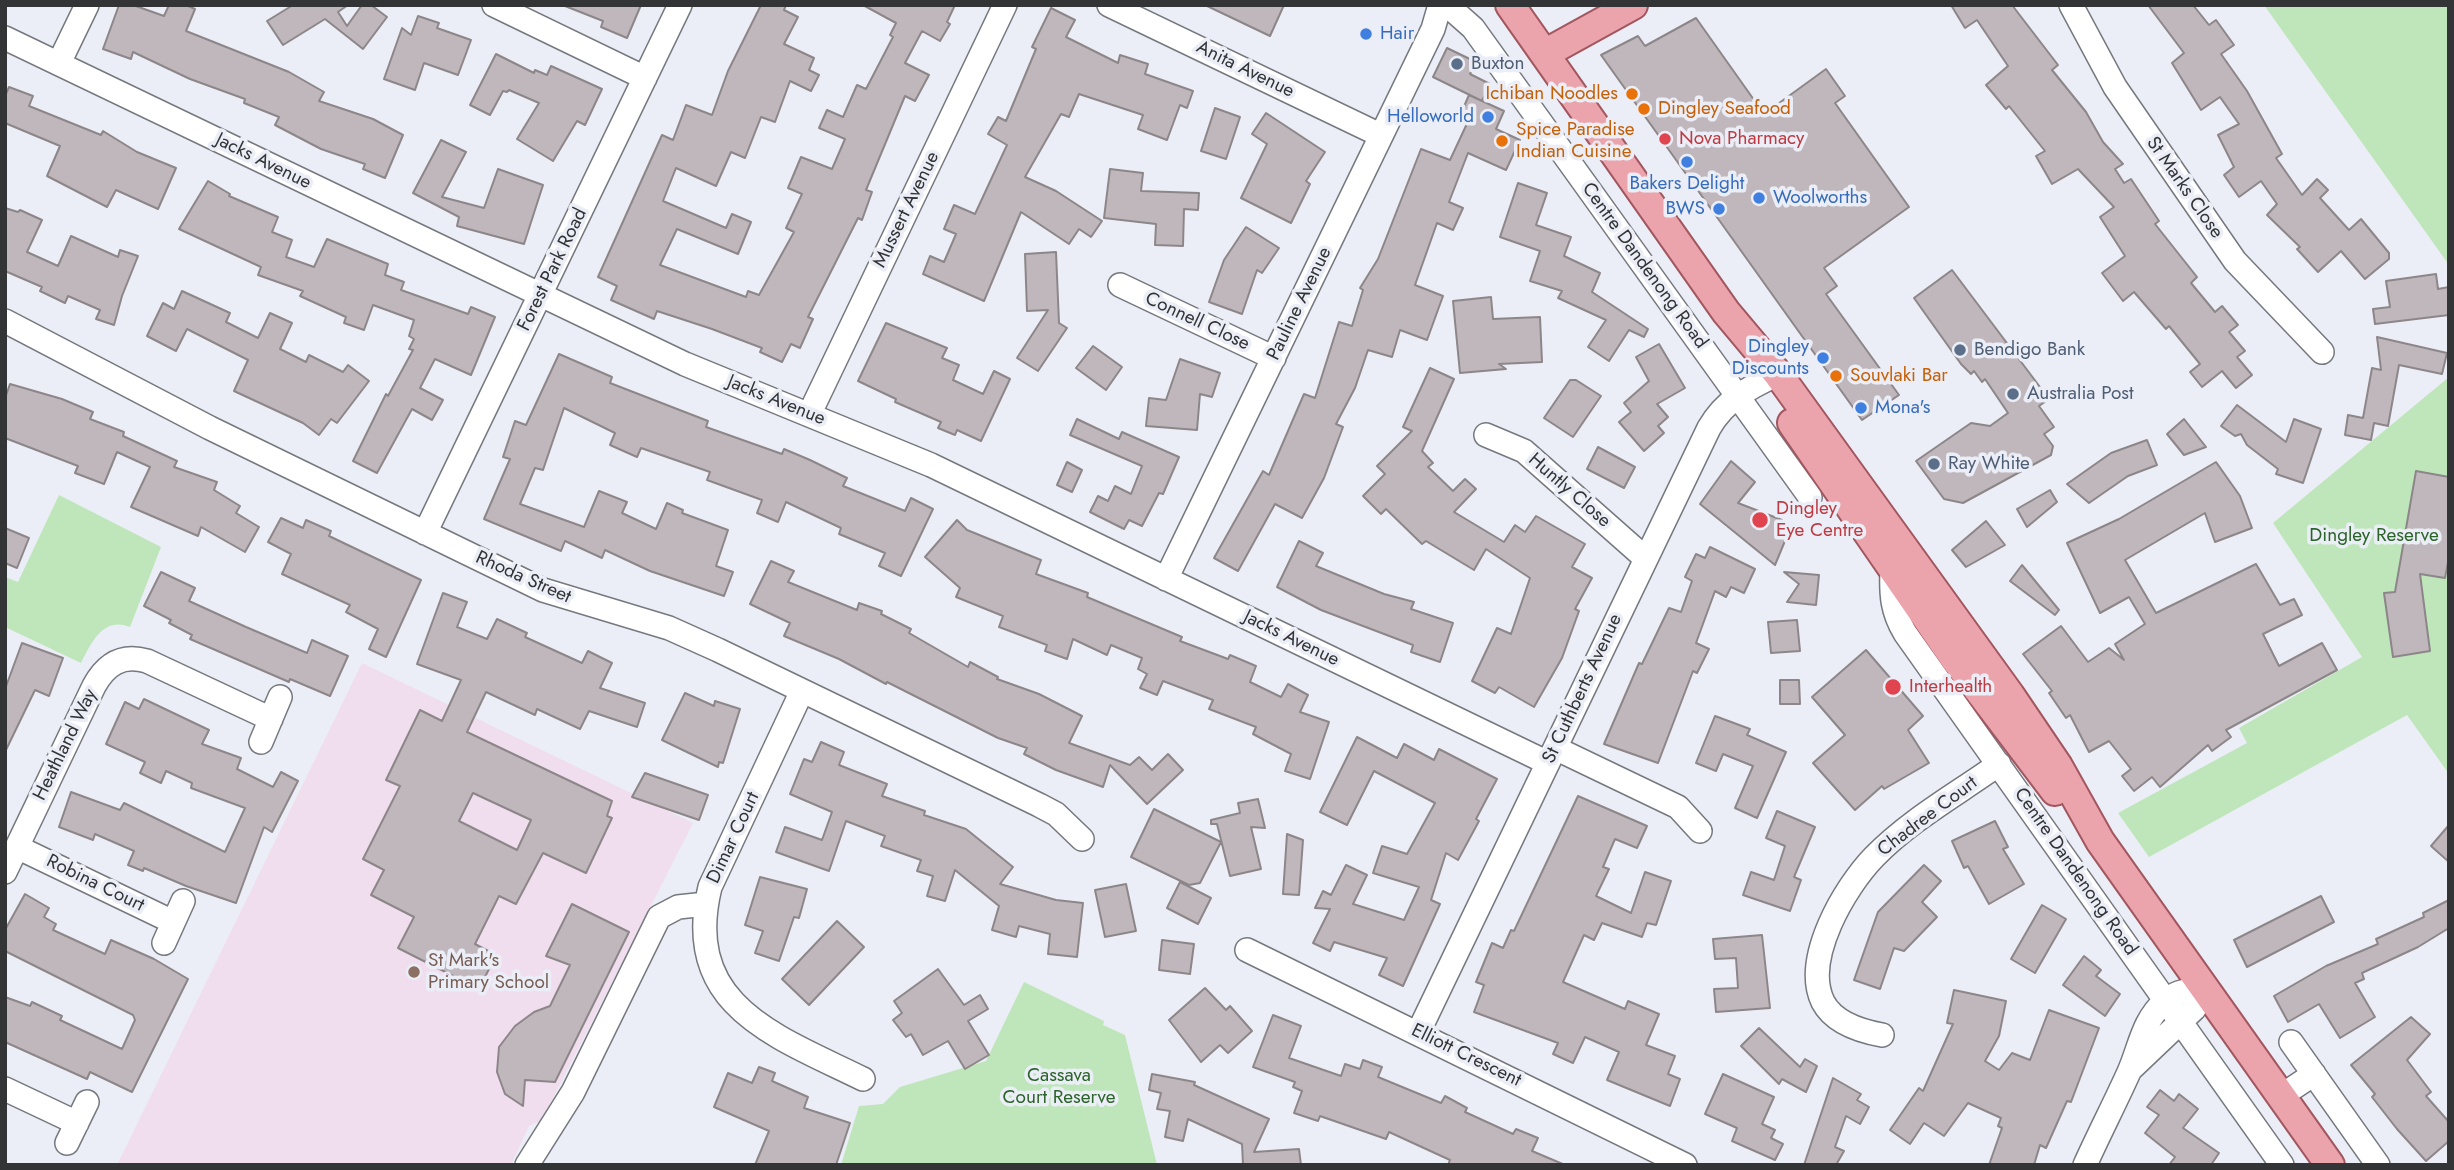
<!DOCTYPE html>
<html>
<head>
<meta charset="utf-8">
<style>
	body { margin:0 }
	#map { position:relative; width:2454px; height:1170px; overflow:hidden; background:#ebeef6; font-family:Jost,sans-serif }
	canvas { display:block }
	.frame { position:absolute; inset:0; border:7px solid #333436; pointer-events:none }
</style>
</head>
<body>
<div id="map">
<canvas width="2454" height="1170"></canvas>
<div class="frame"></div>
</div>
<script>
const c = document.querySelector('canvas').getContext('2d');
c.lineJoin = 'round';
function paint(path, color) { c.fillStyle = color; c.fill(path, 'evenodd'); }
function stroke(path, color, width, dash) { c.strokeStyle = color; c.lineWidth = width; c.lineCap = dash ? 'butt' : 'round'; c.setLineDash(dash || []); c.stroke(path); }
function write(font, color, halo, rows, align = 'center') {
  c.font = font + ' Jost,sans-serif'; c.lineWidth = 7; c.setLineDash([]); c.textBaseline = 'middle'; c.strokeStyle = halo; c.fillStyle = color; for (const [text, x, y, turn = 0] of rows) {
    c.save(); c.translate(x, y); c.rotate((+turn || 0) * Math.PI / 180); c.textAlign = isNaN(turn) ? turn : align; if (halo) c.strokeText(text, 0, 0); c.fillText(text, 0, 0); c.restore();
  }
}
paint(new Path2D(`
	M362,663L693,823L542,1120L529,1126L511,1165H117Z`), '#f0deee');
paint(new Path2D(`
	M2264,5H2449V265Z
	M2449,377V774L2407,715L2149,857L2118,813L2247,743L2239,728L2362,657L2273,523Z
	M59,495L161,547L130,627C103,616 91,643 81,663L5,627V577L18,582Z
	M1024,982L1104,1021L1103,1025L1125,1035L1157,1165H841L859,1106L883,1104L900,1087L986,1061Z`), '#bee6ba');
const building = new Path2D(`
	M119,5H133L164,16L169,5H186L195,9L186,31L289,72L324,92L319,101L373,119L403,135L385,178L363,169L365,164L321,149L275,125L279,117L244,103L245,99L190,79L133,52L131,59L103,49Z
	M293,5H348L338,12L347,26L362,5H371L387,17L363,49L325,19L283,45L267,21Z
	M641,5L627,38L601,27L603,21L565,6Z
	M761,5H786L784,10L798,17L784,44L814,58L809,70L819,75L811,91L790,81L775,122L761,117L745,158L731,152L716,186L676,168L663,201L726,228L732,214L751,222L738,254L677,229L660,265L746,297L748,291L759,295L794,232L786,228L802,194L788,188L801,157L832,169L845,139L819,128L827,110L843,117L857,85L866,89L893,37L890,35L896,23L863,5H955L947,22L950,24L940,41L922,31L905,63L929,75L915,101L905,96L866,190L872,192L862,220L858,218L808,317L813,319L800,348L791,344L782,362L760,352L762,348L712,329L657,311L654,319L611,300L617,286L598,277L662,135L673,140L686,105L712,115L728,71Z
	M1205,5H1284L1270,36Z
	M1951,5H2012L2058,65L2052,70L2086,112L2103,142L2123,164L2115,169L2124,183L2131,179L2159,221L2155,224L2197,277L2191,283L2215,312L2222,306L2238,325L2229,332L2245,351L2237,357L2252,375L2236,388L2222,371L2202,387L2190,372L2200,364L2169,326L2166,329L2134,292L2123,301L2102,273L2125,256L2100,217L2114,207L2078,169L2052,184L2036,156L2045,151L2009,106L2006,109L1986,85L2008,66L1977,20L1965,28Z
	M2148,5H2193L2209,25L2216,20L2234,45L2221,54L2247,91L2282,154L2276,158L2302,195L2317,179L2328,190L2320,198L2349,230L2361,219L2389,253V259L2365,279L2341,251L2318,272L2297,249L2300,247L2267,215L2277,204L2261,181L2239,197L2224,175L2234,167L2218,135L2239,124L2220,97L2201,110L2172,63L2184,53Z
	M1051,8L1075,20L1066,37L1118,63L1120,55L1148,64L1145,74L1193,91L1187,108L1180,105L1167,140L1138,129L1143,115L1079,94L1069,117L1061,114L1025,177L1056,191L1102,221L1091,237L1079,229L1069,244L1021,212L984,301L923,274L930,256L944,262L956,234L944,229L954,205L975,214L1007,145L988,134L998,117L1006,121L1036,49L1032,47Z
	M418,16L439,23L437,28L471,40L458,75L424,63L415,90L384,79L402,28L411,35Z
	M1696,18L1764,114L1826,69L1845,96L1835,103L1909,207L1824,268L1837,286L1826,294L1899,395L1862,420L1601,55L1638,36L1645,46Z
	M1447,48L1476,62L1470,74L1490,84L1482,101L1433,77Z
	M496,54L534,73L535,70L547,75L551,66L602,89L585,125L577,121L553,161L517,139L539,103L509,90L507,92L503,91L490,115L470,105Z
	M9,87L33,96L29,106L101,135L103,131L137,152L176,168L158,209L116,190L107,207L47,176L60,146L5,123V96Z
	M1469,95L1504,111L1496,129L1520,140L1506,170L1468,153L1449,202L1463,208L1453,230L1437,223L1415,285L1443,296L1427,340L1400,330L1392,357L1368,350L1355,388L1336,424L1343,427L1324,478L1302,518L1275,504L1238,571L1214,558L1263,471L1269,475L1304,394L1315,398L1339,322L1352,326L1363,290L1360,288L1378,259L1421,149L1450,160L1471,115L1462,111Z
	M1215,108L1240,117L1226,159L1201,151Z
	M1266,113L1325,152L1306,181L1310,184L1291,223L1241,198L1267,144L1252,134Z
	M441,140L466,152L442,197L484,208L498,169L543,185L524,244L457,226L459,217L413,193Z
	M1110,169L1143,173L1141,191L1199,193L1198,210L1184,209L1183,246L1155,245L1156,224L1104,218Z
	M208,181L230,194L229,196L278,217L272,232L292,240L286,257L314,267L327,239L388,264L385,275L404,282L401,290L468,314L471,307L495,317L471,375L435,359L420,388L443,400L432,420L412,409L377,473L353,461L386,394L388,396L413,350L409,349L414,339L409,336L414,320L373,305L364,330L344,323L346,317L300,296L303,291L258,275L261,267L179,229Z
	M1518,183L1547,193L1536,225L1571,237L1564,256L1600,273L1592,292L1648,329L1644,337L1629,330L1609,361L1588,347L1606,320L1558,298L1562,291L1530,281L1540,251L1500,237Z
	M5,208L18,212L20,210L42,220L27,252L58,266L71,236L118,257L120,250L138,256L122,296L114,325L96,319L100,310L68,296L65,303L40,291L42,287L5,271Z
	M1246,227L1279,248L1262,273L1257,270L1242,314L1209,302L1224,260Z
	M1056,252L1059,323L1067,328L1038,371L1017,358L1048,310L1027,311L1025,254Z
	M1952,270L2049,399L2039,406L2054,427L2044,434L2053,446L2051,455L1963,503L1944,499L1916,461L1971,423L1990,426L2008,413L1985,379L1982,382L1974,371L1971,374L1961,364L1914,298Z
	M2436,274L2438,289L2449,287V315L2375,324L2373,309L2390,307L2386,281Z
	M182,291L230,313L226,322L258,338L270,313L292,323L280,349L306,362L309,355L343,372L348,365L369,381L337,423L331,419L319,435L303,423L234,391L248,360L187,329L176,351L147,336L163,303L174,309Z
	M1491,297L1493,319L1540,317L1542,362L1499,364L1506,369L1460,373L1453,301Z
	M886,323L947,348L942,358L959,365L953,380L983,394L994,371L1010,379L981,441L957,430L955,435L938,428L941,422L895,402L896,399L858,381Z
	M2377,337L2447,353L2442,374L2399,365L2388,426L2374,423L2371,440L2345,435L2348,415L2363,418L2372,368L2381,370Z
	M1659,344L1685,388L1657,404L1668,417L1658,426L1664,433L1644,451L1619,422L1631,412L1624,403L1649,381L1636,357Z
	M1093,346L1122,367L1106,390L1076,368Z
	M559,354L612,377L610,383L708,421L706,427L782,454L784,449L810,460L847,478L843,486L905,511L911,498L933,509L901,576L879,566L885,553L839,534L841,528L786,502L778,522L757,513L762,500L707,480L710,472L641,448L637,457L610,445L615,433L564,408L543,470L535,468L520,504L584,527L599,491L627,502L622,513L656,529L667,503L683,510L682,513L728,530L716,566L733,572L724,596L650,571L605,550L602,558L565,541L561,551L484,519L510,459L503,457L515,421L526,425Z
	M1180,359L1220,373L1212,397L1200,394L1197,430L1146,426L1149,398L1166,400Z
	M1430,368L1454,379L1422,451L1433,463L1428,467L1453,491L1465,479L1476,489L1454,512L1504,542L1515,525L1525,532L1536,516L1585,544L1572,567L1592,578L1575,609L1579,611L1562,658L1534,707L1499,687L1495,693L1472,681L1497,628L1511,634L1530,578L1486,549L1474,570L1426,541L1422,544L1386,509L1381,514L1363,496L1385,474L1377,466L1412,431L1403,427Z
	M1570,380H1576L1601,396L1573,437L1544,418Z
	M10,384L62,399L93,412L90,419L124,432L123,436L177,461L174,467L217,482L214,490L240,506L236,513L259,527L245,552L201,527L198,536L131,507L150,467L117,452L104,484L75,473L78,466L5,438V398Z
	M2237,405L2286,442L2294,419L2321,429L2303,483L2276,474L2278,469L2247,445L2241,434L2235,436L2221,426Z
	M1077,419L1119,439L1122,432L1179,457L1163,494L1159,493L1142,526L1129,520L1124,529L1090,512L1098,496L1108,501L1115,486L1131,494L1142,466L1070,435Z
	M2184,419L2206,447L2184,455L2167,434Z
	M2147,440L2157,465L2128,476L2089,503L2067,484L2111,453Z
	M1598,447L1635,467L1624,488L1587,469Z
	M1731,461L1755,482L1738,503L1782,520L1777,532L1787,536L1775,565L1700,504Z
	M1067,462L1082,470L1072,492L1057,485Z
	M2216,462L2240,496L2252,528L2215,542L2205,513L2125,560L2156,613L2256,564L2280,605L2294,599L2302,615L2263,634L2279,666L2322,643L2337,670L2226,730L2231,737L2212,751L2208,745L2160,787L2152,777L2134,791L2122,776L2131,769L2109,741L2089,752L2070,715L2066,718L2049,693L2052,691L2023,654L2061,626L2088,662L2109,648L2124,660L2115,644L2145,624L2129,597L2100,613L2067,543L2119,519Z
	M2416,471L2449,477V557L2445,578L2420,574L2430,651L2393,657L2384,593L2395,592Z
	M2050,490L2057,502L2027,527L2017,509Z
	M281,518L303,528L306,520L331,531L329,536L421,580L386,657L369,649L378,629L346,612L350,605L282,574L291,554L268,542Z
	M957,520L967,530L1041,560L1036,574L1088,593L1087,597L1182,637L1180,641L1228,659L1230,655L1256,666L1250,682L1281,697L1288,684L1308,695L1300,712L1329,722L1310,779L1285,771L1291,754L1253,734L1256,727L1209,709L1213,700L1163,681L1157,695L1140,688L1147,674L1138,669L1142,658L1111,645L1107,655L1073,639L1067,659L1045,651L1047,645L999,627L1003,616L956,597L960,588L925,557Z
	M1986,521L2005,545L1966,567L1952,550Z
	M5,528L29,538L17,568L5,563Z
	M1299,541L1323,553L1316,566L1384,594L1414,602L1411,609L1453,623L1440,662L1411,652L1413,645L1321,610L1277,587Z
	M1710,547L1755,569L1744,593L1731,587L1726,597L1715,591L1696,643L1709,649L1697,673L1693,671L1658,763L1604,744L1639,663L1642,664L1669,608L1681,612L1692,581L1685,577L1696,554L1705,558Z
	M771,561L794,571L788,582L857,610L859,603L882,611L881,614L911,629L909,633L968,667L970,662L998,677L997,679L1039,694L1082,716L1069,743L1130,765L1139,757L1152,770L1168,754L1183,770L1147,804L1110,765L1103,787L1056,770L1024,754L1027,748L998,738L887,682L886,684L839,659L784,636L790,623L750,604Z
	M2022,565L2059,610L2055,615L2010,581Z
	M161,572L195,588L189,601L246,627L307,653L312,640L348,656L330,696L290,679L289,682L190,639L192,635L169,623L171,620L144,606Z
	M1784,572L1819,575L1816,605L1787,602L1799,584Z
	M443,593L467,602L457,627L487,639L497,619L527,633L525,637L582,663L588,651L612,663L600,688L645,703L637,727L589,711L580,729L537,709L535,715L486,692L467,732L612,801L607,816L612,818L586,873L543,853L516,904L499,896L475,944L496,955L479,989L398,948L414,917L371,895L384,870L363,859L400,786L386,780L420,710L442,721L461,680L417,664ZM473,793L531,820L517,850L459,821Z
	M1797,620L1800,651L1771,653L1768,622Z
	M22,643L63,658L49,696L35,690L5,752V689Z
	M1866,650L1923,716L1908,730L1929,763L1884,789L1882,786L1855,810L1813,763L1845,735L1812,697Z
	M1780,680H1799L1800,704H1780Z
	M685,693L714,706L715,701L740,709L723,763L719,762L718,767L662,740Z
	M144,699L209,730L202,744L241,758L237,769L273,787L281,772L298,781L272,832L264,827L236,903L186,886L144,868L143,871L128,865L134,851L95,834L93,840L59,827L71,792L120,810L124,803L225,852L245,808L191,788L192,783L166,771L161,783L140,773L145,762L106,744L125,702L139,709Z
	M1715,716L1750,729L1747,735L1786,752L1757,818L1735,808L1753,766L1723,754L1716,771L1696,763Z
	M1357,737L1397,758L1404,744L1434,760L1439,749L1497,779L1476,819L1479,821L1458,860L1446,853L1431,900L1440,904L1403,986L1379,975L1387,958L1334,942L1330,951L1313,943L1330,909L1315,908L1323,891L1331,895L1346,865L1367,875L1353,904L1404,920L1419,887L1373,873L1382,846L1407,854L1435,803L1374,771L1347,825L1320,812Z
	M821,742L844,752L839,765L887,784L882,796L925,811L924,815L966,829L1013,867L1000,884L1056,900L1083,903L1077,957L1048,954L1050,934L1019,926L1016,937L992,930L999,906L955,870L945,901L927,896L933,876L917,871L921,860L881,846L885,836L846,821L829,871L776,852L785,827L822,840L832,812L790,794L804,759L812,762Z
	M645,773L708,795L699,820L632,797Z
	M1578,796L1647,826L1637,848L1615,839L1603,867L1609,869L1596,896L1631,913L1645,872L1671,881L1656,925L1647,923L1642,937L1602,923L1594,940L1584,935L1563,982L1625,1009L1628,1001L1659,1014L1646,1045L1675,1056L1668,1074L1680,1079L1670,1106L1607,1080L1619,1052L1585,1037L1573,1063L1553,1054L1558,1043L1474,1012L1484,985L1476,982L1492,943L1503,948L1511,930L1514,931Z
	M1258,799L1265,828L1251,827L1261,869L1230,876L1217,824H1211V820L1240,813L1238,803Z
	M1154,809L1221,842L1200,883L1189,885L1131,857Z
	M1777,811L1815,827L1794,877L1801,880L1790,911L1743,895L1751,872L1774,880L1785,846L1766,838Z
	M1995,821L2008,847L2003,849L2024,884L1989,904L1968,866L1964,868L1952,841Z
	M2449,825V862L2431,846Z
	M1287,834L1303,840L1299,895L1283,894Z
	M1924,865L1941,881L1922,902L1937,917L1904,951L1894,948L1880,989L1854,980L1878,912Z
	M760,877L807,889L799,918L794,917L779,961L755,953L763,931L745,925Z
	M1180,882L1211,898L1198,924L1167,908Z
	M1126,884L1136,931L1105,937L1095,890Z
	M25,894L49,908L44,917L56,924L53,930L105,954L111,940L154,959L188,979L132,1092L90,1072L87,1079L5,1042V997L30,1006L32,1002L62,1016L60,1020L122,1049L135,1020L133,1015L5,951V930Z
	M2321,896L2334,922L2247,967L2234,940Z
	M2449,900V928L2418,947L2362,973L2364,979L2355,983L2375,1017L2340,1038L2319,1004L2288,1022L2274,996L2326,966L2378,944L2376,939L2424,917L2423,913Z
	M572,904L629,932L555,1082L525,1080L523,1106L505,1094L497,1072L499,1047L515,1026L534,1012L550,1006L570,965L546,956Z
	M2042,905L2066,919L2035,973L2011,959Z
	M837,921L864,947L809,1005L782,979Z
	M1762,935L1770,1008L1716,1012L1714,989L1738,988L1736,958L1715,959L1713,939Z
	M1162,940L1194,944L1190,974L1159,970Z
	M2084,956L2101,970L2096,976L2120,994L2105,1016L2063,985Z
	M938,969L964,1005L980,995L988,1009L968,1021L989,1055L965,1069L948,1041L923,1055L911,1034L906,1037L893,1020L902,1013L894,1001Z
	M1205,988L1226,1010L1230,1006L1252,1031L1228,1053L1220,1045L1201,1062L1169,1020Z
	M1954,990L2006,1001L1999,1036L1985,1061L1999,1070L2012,1053L2030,1060L2049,1010L2099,1028L2071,1102L2067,1101L2046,1148L2040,1145L2034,1165H1989L2002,1128L1998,1126L2001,1118L1968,1103L1944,1136L1924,1123L1910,1144L1890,1130L1919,1088L1923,1091L1953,1024L1947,1023Z
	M1273,1015L1301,1026L1289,1058L1341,1076L1345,1064L1360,1069L1363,1060L1382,1067L1378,1077L1441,1103L1445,1096L1467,1108L1465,1112L1513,1134L1516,1129L1538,1138L1532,1151L1565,1165H1448L1450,1160L1389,1132L1386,1139L1320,1116L1318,1121L1294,1113L1302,1091L1293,1087L1295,1082L1253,1067Z
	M2411,1017L2430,1034L2407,1060L2431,1092L2426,1096L2449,1122V1141L2426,1161L2397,1129L2372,1097L2375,1094L2351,1065Z
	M1759,1028L1800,1067L1805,1059L1817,1066L1806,1092L1782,1079L1779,1084L1741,1046Z
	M759,1067L775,1073L772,1081L808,1097L804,1108L850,1123L836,1165H755L769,1131L714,1107L728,1073L752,1083Z
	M1152,1074L1195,1082L1194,1085L1269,1119L1254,1152L1299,1149L1301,1165H1243L1242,1144L1188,1119L1183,1141L1165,1137L1170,1111L1157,1109L1161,1093L1149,1090Z
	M1723,1074L1774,1097L1762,1124L1775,1130L1771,1138L1783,1144L1775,1160L1732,1141L1737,1128L1705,1114Z
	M1833,1078L1861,1094L1857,1100L1869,1107L1860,1124L1846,1116L1835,1147L1844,1151L1836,1165H1804Z
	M2160,1090L2174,1101L2179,1094L2198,1109L2183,1128L2219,1153L2211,1165H2169L2175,1157L2145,1133L2159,1115L2147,1107Z`);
paint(building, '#bfb7bb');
stroke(building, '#8d8689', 2);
const minor = new Path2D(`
	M494,5L645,78
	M1109,5L1380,135
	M1447,5L1473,28L1810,497
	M2071,5L2115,87L2235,261L2322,352
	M5,38L685,364L931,465L1548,763
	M59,63L87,5
	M1120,285L1274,358
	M5,321L210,428L543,590L669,628L718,650L1039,805L1056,814L1082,839
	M809,415L1005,5
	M1486,435L1524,451L1645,558
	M425,533L680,5
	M1892,570C1891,595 1892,611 1905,633L2282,1165
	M1166,579L1433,29L1440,5
	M802,691L710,887C681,1006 776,1036 863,1079
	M261,742L280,697
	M1555,748L1678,807L1700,831
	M17,847L173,922
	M5,872L94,686C106,664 122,654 147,661L271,719
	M164,943L183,901
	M1247,950L1685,1165
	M1418,1033L1709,428C1725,400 1750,387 1778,374
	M1882,1035C1860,1031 1834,1023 1823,1002C1802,959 1845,887 1874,857C1910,820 1957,794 1999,764
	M2291,1042L2378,1165
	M2133,1067L2194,1009L2206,990
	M5,1089L77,1123
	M2281,1096L2314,1074
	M67,1143L87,1102
	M527,1165L573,1092L659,917L678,907L706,904
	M2085,1165C2099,1134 2115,1103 2129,1072C2140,1047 2143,1020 2165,1001C2178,990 2190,990 2206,990`);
const major = new Path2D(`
	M1510,5L1726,312L1778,374L2010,695L2058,766L2100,841L2330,1165
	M1546,53L1633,5
	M1792,423L1955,659L2055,791`);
stroke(minor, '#75787e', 26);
stroke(major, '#a2565f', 32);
stroke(minor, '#fff', 23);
stroke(major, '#eba4ac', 28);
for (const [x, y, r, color] of [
	[1366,34,7,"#3f7fe0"],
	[1457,64,7,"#5c6f8a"],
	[1632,94,7,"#e8710a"],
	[1644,109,7,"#e8710a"],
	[1488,117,7,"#3f7fe0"],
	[1665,139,7,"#e0444e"],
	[1502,141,7,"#e8710a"],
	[1687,162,7,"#3f7fe0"],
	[1759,198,7,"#3f7fe0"],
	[1719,209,7,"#3f7fe0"],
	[1960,350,7,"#5c6f8a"],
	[1823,358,7,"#3f7fe0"],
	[1836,376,7,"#e8710a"],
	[2013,394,7,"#5c6f8a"],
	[1861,408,7,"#3f7fe0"],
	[1934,464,7,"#5c6f8a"],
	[1760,520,9,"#e0444e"],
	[1893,687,9,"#e0444e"],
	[414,972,7,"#8d6e63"]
]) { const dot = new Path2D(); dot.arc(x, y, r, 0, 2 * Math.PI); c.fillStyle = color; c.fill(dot); stroke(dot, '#ebeef6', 2.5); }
write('19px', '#366cbe', '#ebeef6', [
	["Hair",1380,34],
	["Helloworld",1474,117,"right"],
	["Bakers Delight",1687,184,"center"],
	["Woolworths",1773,198],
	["BWS",1705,209,"right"],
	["Dingley",1809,347,"right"],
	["Discounts",1809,369,"right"],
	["Mona's",1875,408]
], 'left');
write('19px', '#4e5e75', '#ebeef6', [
	["Buxton",1471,64],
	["Bendigo Bank",1974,350],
	["Australia Post",2027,394],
	["Ray White",1948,464]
], 'left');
write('19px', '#333436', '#ebeef6', [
	["Anita Avenue",1245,70,26],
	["Jacks Avenue",263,162,26],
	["St Marks Close",2184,188,55],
	["Mussert Avenue",907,210,-64],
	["Centre Dandenong Road",1644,266,54],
	["Forest Park Road",553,270,-64],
	["Pauline Avenue",1300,304,-64],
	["Connell Close",1197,322,25],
	["Jacks Avenue",776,401,22],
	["Huntly Close",1569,491,41],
	["Rhoda Street",523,578,24],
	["Jacks Avenue",1291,639,26],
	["St Cuthberts Avenue",1583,689,-65],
	["Heathland Way",66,745,-64],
	["Chadree Court",1928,817,-37],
	["Dimar Court",734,838,-65],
	["Centre Dandenong Road",2075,872,55],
	["Robina Court",95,884,26],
	["Elliott Crescent",1466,1056,26]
]);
write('19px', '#c56008', '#ebeef6', [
	["Ichiban Noodles",1618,94,"right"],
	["Dingley Seafood",1658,109],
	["Spice Paradise",1516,130],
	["Indian Cuisine",1516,152],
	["Souvlaki Bar",1850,376]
], 'left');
write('19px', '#be3a42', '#ebeef6', [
	["Nova Pharmacy",1679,139],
	["Dingley",1776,509],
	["Eye Centre",1776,531],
	["Interhealth",1909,687]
], 'left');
write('19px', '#2b6428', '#ebeef6', [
	["Dingley Reserve",2374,536],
	["Cassava",1059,1076],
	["Court Reserve",1059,1098]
]);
write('19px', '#785e54', '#ebeef6', [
	["St Mark's",428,961],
	["Primary School",428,983]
], 'left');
</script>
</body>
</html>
